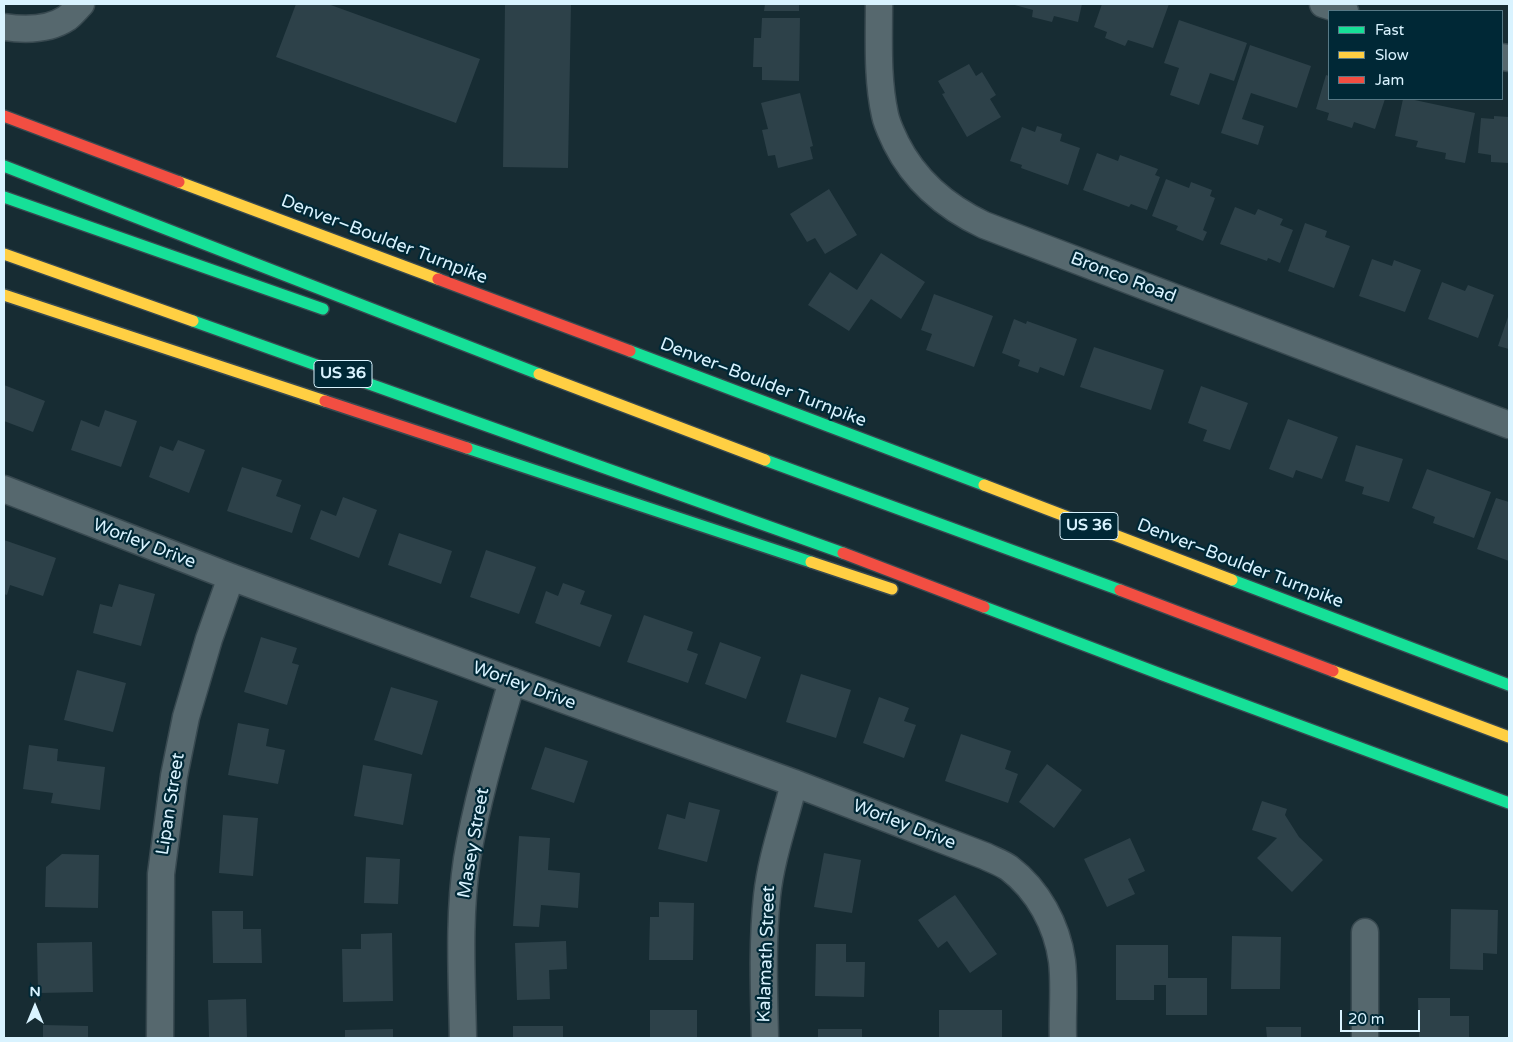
<!DOCTYPE html>
<html>
<head>
<meta charset="utf-8">
<style>
	body { margin:0 }
	#map { position:relative; width:1513px; height:1042px; overflow:hidden; background:#172c33; font-family:"Varela Round",sans-serif }
	canvas { display:block }
	.frame { position:absolute; inset:0; border:5px solid #d9f3ff; pointer-events:none }
	.legend { position:absolute; left:1328px; top:10px; width:175px; height:90px; box-sizing:border-box; background:#002836; border:1px solid #577986; margin:0; padding:6px 9px; list-style:none; font-size:15px; color:#d9f3ff }
	.legend li { display:flex; align-items:center; gap:10px; height:25px }
	.legend b { width:25px; border:1px solid #577986 }
	.north { position:absolute; left:10px; top:982px; width:50px; height:50px; -webkit-text-stroke:4px #002836; paint-order:stroke; rotate:0deg; font-size:14px; font-weight:700; line-height:20px; text-align:center; color:#d9f3ff }
	.north::after { content:''; display:block; margin:auto; width:18px; height:22px; background:#d9f3ff; clip-path:polygon(50% 0,100% 100%,50% 72%,0 100%) }
	.scale { position:absolute; left:1340px; top:1010px; width:80px; height:22px; box-sizing:border-box; border:2px solid #d9f3ff; border-top:0; padding-left:6px; font-size:15px; line-height:18px; white-space:nowrap; color:#d9f3ff; -webkit-text-stroke:4px #002836; paint-order:stroke }
</style>
</head>
<body>
<div id="map">
<canvas width="1513" height="1042"></canvas>
<div class="frame"></div>
<ul class="legend">
<li><b style="height:6px;background:#16e098"></b>Fast</li>
<li><b style="height:6px;background:#ffcf43"></b>Slow</li>
<li><b style="height:6px;background:#f24e42"></b>Jam</li>
</ul>
<div class="north">N</div>
<div class="scale">20 m</div>
</div>
<script>
const c = document.querySelector('canvas').getContext('2d');
c.lineJoin = 'round';
function paint(path, color) { c.fillStyle = color; c.fill(path, 'evenodd'); }
function stroke(path, color, width, dash) { c.strokeStyle = color; c.lineWidth = width; c.lineCap = dash ? 'butt' : 'round'; c.setLineDash(dash || []); c.stroke(path); }
function write(font, color, halo, rows, align = 'center') {
  c.font = font + ' "Varela Round",sans-serif'; c.lineWidth = 4.5; c.setLineDash([]); c.textBaseline = 'middle'; c.strokeStyle = halo; c.fillStyle = color; for (const [text, x, y, turn = 0] of rows) {
    c.save(); c.translate(x, y); c.rotate((+turn || 0) * Math.PI / 180); c.textAlign = isNaN(turn) ? turn : align; if (halo) c.strokeText(text, 0, 0); c.fillText(text, 0, 0); c.restore();
  }
}
paint(new Path2D(`
	M296,4H328L480,59L456,123L276,57Z
	M505,4H571L568,168L503,167Z
	M765,4H799V11H764Z
	M1011,4H1082L1078,22L1054,16L1052,22L1032,17L1033,10Z
	M1102,4H1169L1153,48L1128,40L1125,46L1105,38L1107,32L1094,27Z
	M762,18H800L799,81L762,80V67H753L754,38H761Z
	M1179,20L1247,43L1234,81L1210,73L1199,105L1170,95L1179,68L1164,63Z
	M1250,45L1311,66L1297,108L1251,93L1242,119L1264,126L1258,145L1221,133Z
	M969,64L976,76L982,72L996,95L990,99L1001,117L967,137L942,94L945,93L938,81Z
	M1326,75L1329,76V99H1385L1375,129L1354,122L1352,128L1327,120L1329,113L1316,109Z
	M800,93L813,146L810,147L813,159L778,168L775,155L768,156L762,130L768,129L761,103Z
	M1403,99H1410L1475,113L1465,163L1445,159L1446,153L1416,147L1418,141L1395,136Z
	M1494,116L1509,117V163L1491,162V155L1478,153L1481,118L1494,119Z
	M1037,126L1062,134L1060,141L1080,148L1068,185L1021,168L1022,165L1010,161L1022,127L1035,132Z
	M1097,153L1118,161L1120,155L1158,169L1155,175L1160,177L1147,210L1131,204L1129,207L1083,190Z
	M1166,179L1189,188L1191,182L1212,190L1210,196L1215,198L1203,230L1207,232L1203,241L1176,230L1178,226L1152,216Z
	M829,189L857,235L825,254L815,238L807,242L790,214Z
	M1235,207L1255,215L1258,209L1283,219L1280,225L1293,230L1280,263L1268,258L1267,261L1220,244Z
	M1305,223L1327,231L1325,237L1350,246L1334,288L1288,271Z
	M881,253L925,282L901,319L871,299L849,331L808,305L830,272L857,290Z
	M1372,259L1392,266L1394,260L1421,270L1405,312L1359,296Z
	M1442,282L1465,291L1468,285L1494,295L1478,338L1428,319Z
	M934,294L993,316L974,367L926,350L932,334L921,330Z
	M1509,314V349L1498,346Z
	M1014,319L1026,324L1027,321L1077,339L1064,376L1040,367L1038,373L1018,366L1020,360L1002,353Z
	M1094,347L1164,370L1151,410L1080,387Z
	M4,385L45,401L33,432L4,421Z
	M1201,386L1248,403L1230,450L1203,441L1207,430L1188,423Z
	M105,410L137,421L121,467L71,450L81,420L99,427Z
	M1288,419L1338,437L1322,479L1296,470L1293,478L1269,469Z
	M178,440L205,450L189,493L149,477L160,446L173,451Z
	M1356,445L1403,459L1389,502L1362,494L1364,487L1345,481Z
	M242,467L282,480L276,496L301,505L292,533L227,511Z
	M1427,469L1491,492L1474,538L1433,523L1435,517L1412,508Z
	M343,497L377,510L359,558L310,539L321,510L336,516Z
	M1496,498L1509,502V561L1477,549Z
	M399,533L452,551L441,584L388,565Z
	M4,540L56,558L43,596L10,585L7,595L4,594Z
	M486,550L536,567L519,614L470,597Z
	M563,583L585,591L580,604L612,615L600,647L535,623L546,591L558,596Z
	M119,584L155,594L141,646L93,633L100,604L112,607Z
	M644,615L693,632L687,650L698,654L688,683L627,662Z
	M261,637L297,648L292,663L299,665L287,705L244,692Z
	M720,642L761,657L746,699L705,684Z
	M77,670L126,683L113,732L64,720Z
	M801,674L851,690L836,738L786,722Z
	M391,687L438,701L422,755L374,740Z
	M879,697L909,708L904,721L916,725L904,758L863,743Z
	M238,723L269,729L266,746L285,750L278,784L228,775Z
	M961,734L1011,751L1005,769L1018,774L1008,803L945,781Z
	M29,745L58,749L57,761L105,767L100,810L51,803L53,793L23,789Z
	M545,747L588,761L574,803L531,789Z
	M1047,764L1082,790L1054,828L1019,802Z
	M363,765L412,774L403,825L354,816Z
	M1262,801L1287,809L1285,815L1299,837L1323,860L1292,892L1257,858L1277,838L1252,830Z
	M689,802L720,810L707,862L658,849L667,814L685,819Z
	M223,815L258,818L253,876L219,873Z
	M519,836L550,838L548,870L580,873L578,908L541,905L539,927L513,926Z
	M1130,838L1145,871L1128,879L1135,894L1107,907L1084,859Z
	M824,853L861,860L852,913L814,907Z
	M62,854L99,855L98,908L45,907L46,867Z
	M366,857L400,859L398,904L364,903Z
	M955,895L997,954L970,973L947,941L938,948L918,920Z
	M659,902L694,903L693,960H649L650,917H659Z
	M1451,909L1498,910L1497,954L1483,953V970L1450,969Z
	M212,911H243V929H261L262,963H213Z
	M392,933L393,1001L343,1002L342,949H361V934Z
	M1232,936L1281,937L1280,989H1231Z
	M566,941L567,969L549,970L550,999L517,1000L515,943Z
	M92,942L93,992L38,993L37,943Z
	M816,944H846V962H865L864,997L815,996Z
	M1116,945H1168V978H1207V1015H1166V985H1154V1000H1116Z
	M1418,998H1450V1016H1469V1038H1419Z
	M246,999L247,1038H209L208,1000Z
	M650,1010H697V1038H650Z
	M939,1010H1002V1038H939Z
	M43,1025L88,1026V1038H43Z
	M513,1026H563V1038H513Z
	M1266,1027H1301V1038H1267Z
	M393,1029V1038H345V1030Z
	M818,1029H862V1038H818Z`), '#2d4149');
const street = new Path2D(`
	M879,4C879,41 877,79 885,115C887,125 892,134 896,143C915,181 946,207 984,225L1509,425
	M1323,4L1345,11
	M4,27C24,30 49,30 67,18C72,14 77,8 81,4
	M1502,57L1509,58
	M4,489L231,577L512,681L794,783L985,856C993,860 1002,863 1009,868C1038,890 1057,925 1062,961C1065,986 1062,1013 1063,1038
	M160,1038L161,874L174,776L186,717L209,639L231,577
	M463,1038C462,979 458,918 467,859C477,799 495,740 512,681
	M765,1038C764,991 762,943 767,896C771,858 785,820 794,783
	M1365,1038V932`);
const fast = new Path2D(`
	M4,166L539,374
	M4,197L323,309
	M193,321L843,553
	M630,351L984,485
	M467,448L811,562
	M765,460L1120,590
	M1232,580L1509,685
	M984,607L1163,675L1509,803`);
const slow = new Path2D(`
	M179,182L438,279
	M4,254L193,321
	M4,295L325,401
	M539,374L765,460
	M984,485L1232,580
	M811,562L892,589
	M1333,671L1509,737`);
const jam = new Path2D(`
	M4,116L179,182
	M438,279L630,351
	M325,401L467,448
	M843,553L984,607
	M1120,590L1333,671`);
stroke(street, '#384950', 29);
stroke(fast, '#384950', 14);
stroke(slow, '#384950', 14);
stroke(jam, '#384950', 14);
stroke(street, '#56686e', 26);
stroke(fast, '#16e098', 11);
stroke(slow, '#ffcf43', 11);
stroke(jam, '#f24e42', 11);
for (const [x, y, w] of [
	[343,374,58],
	[1089,526,58]
]) { const box = new Path2D(); box.roundRect(x - w / 2, y - 13.5, w, 27, 4); c.fillStyle = '#002836'; c.fill(box); stroke(box, '#d9f3ff', 1); }
write('bold 16px', '#d9f3ff', null, [
	["US 36",343,374],
	["US 36",1089,526]
]);
write('18px', '#d9f3ff', '#002836', [
	["Denver–Boulder Turnpike",384,240,21],
	["Bronco Road",1123,278,21],
	["Denver–Boulder Turnpike",763,383,21],
	["Worley Drive",144,544,21],
	["Denver–Boulder Turnpike",1240,564,21],
	["Worley Drive",524,686,20],
	["Lipan Street",171,804,-81],
	["Worley Drive",904,825,21],
	["Masey Street",474,843,-80],
	["Kalamath Street",767,954,-88]
]);
</script>
</body>
</html>
